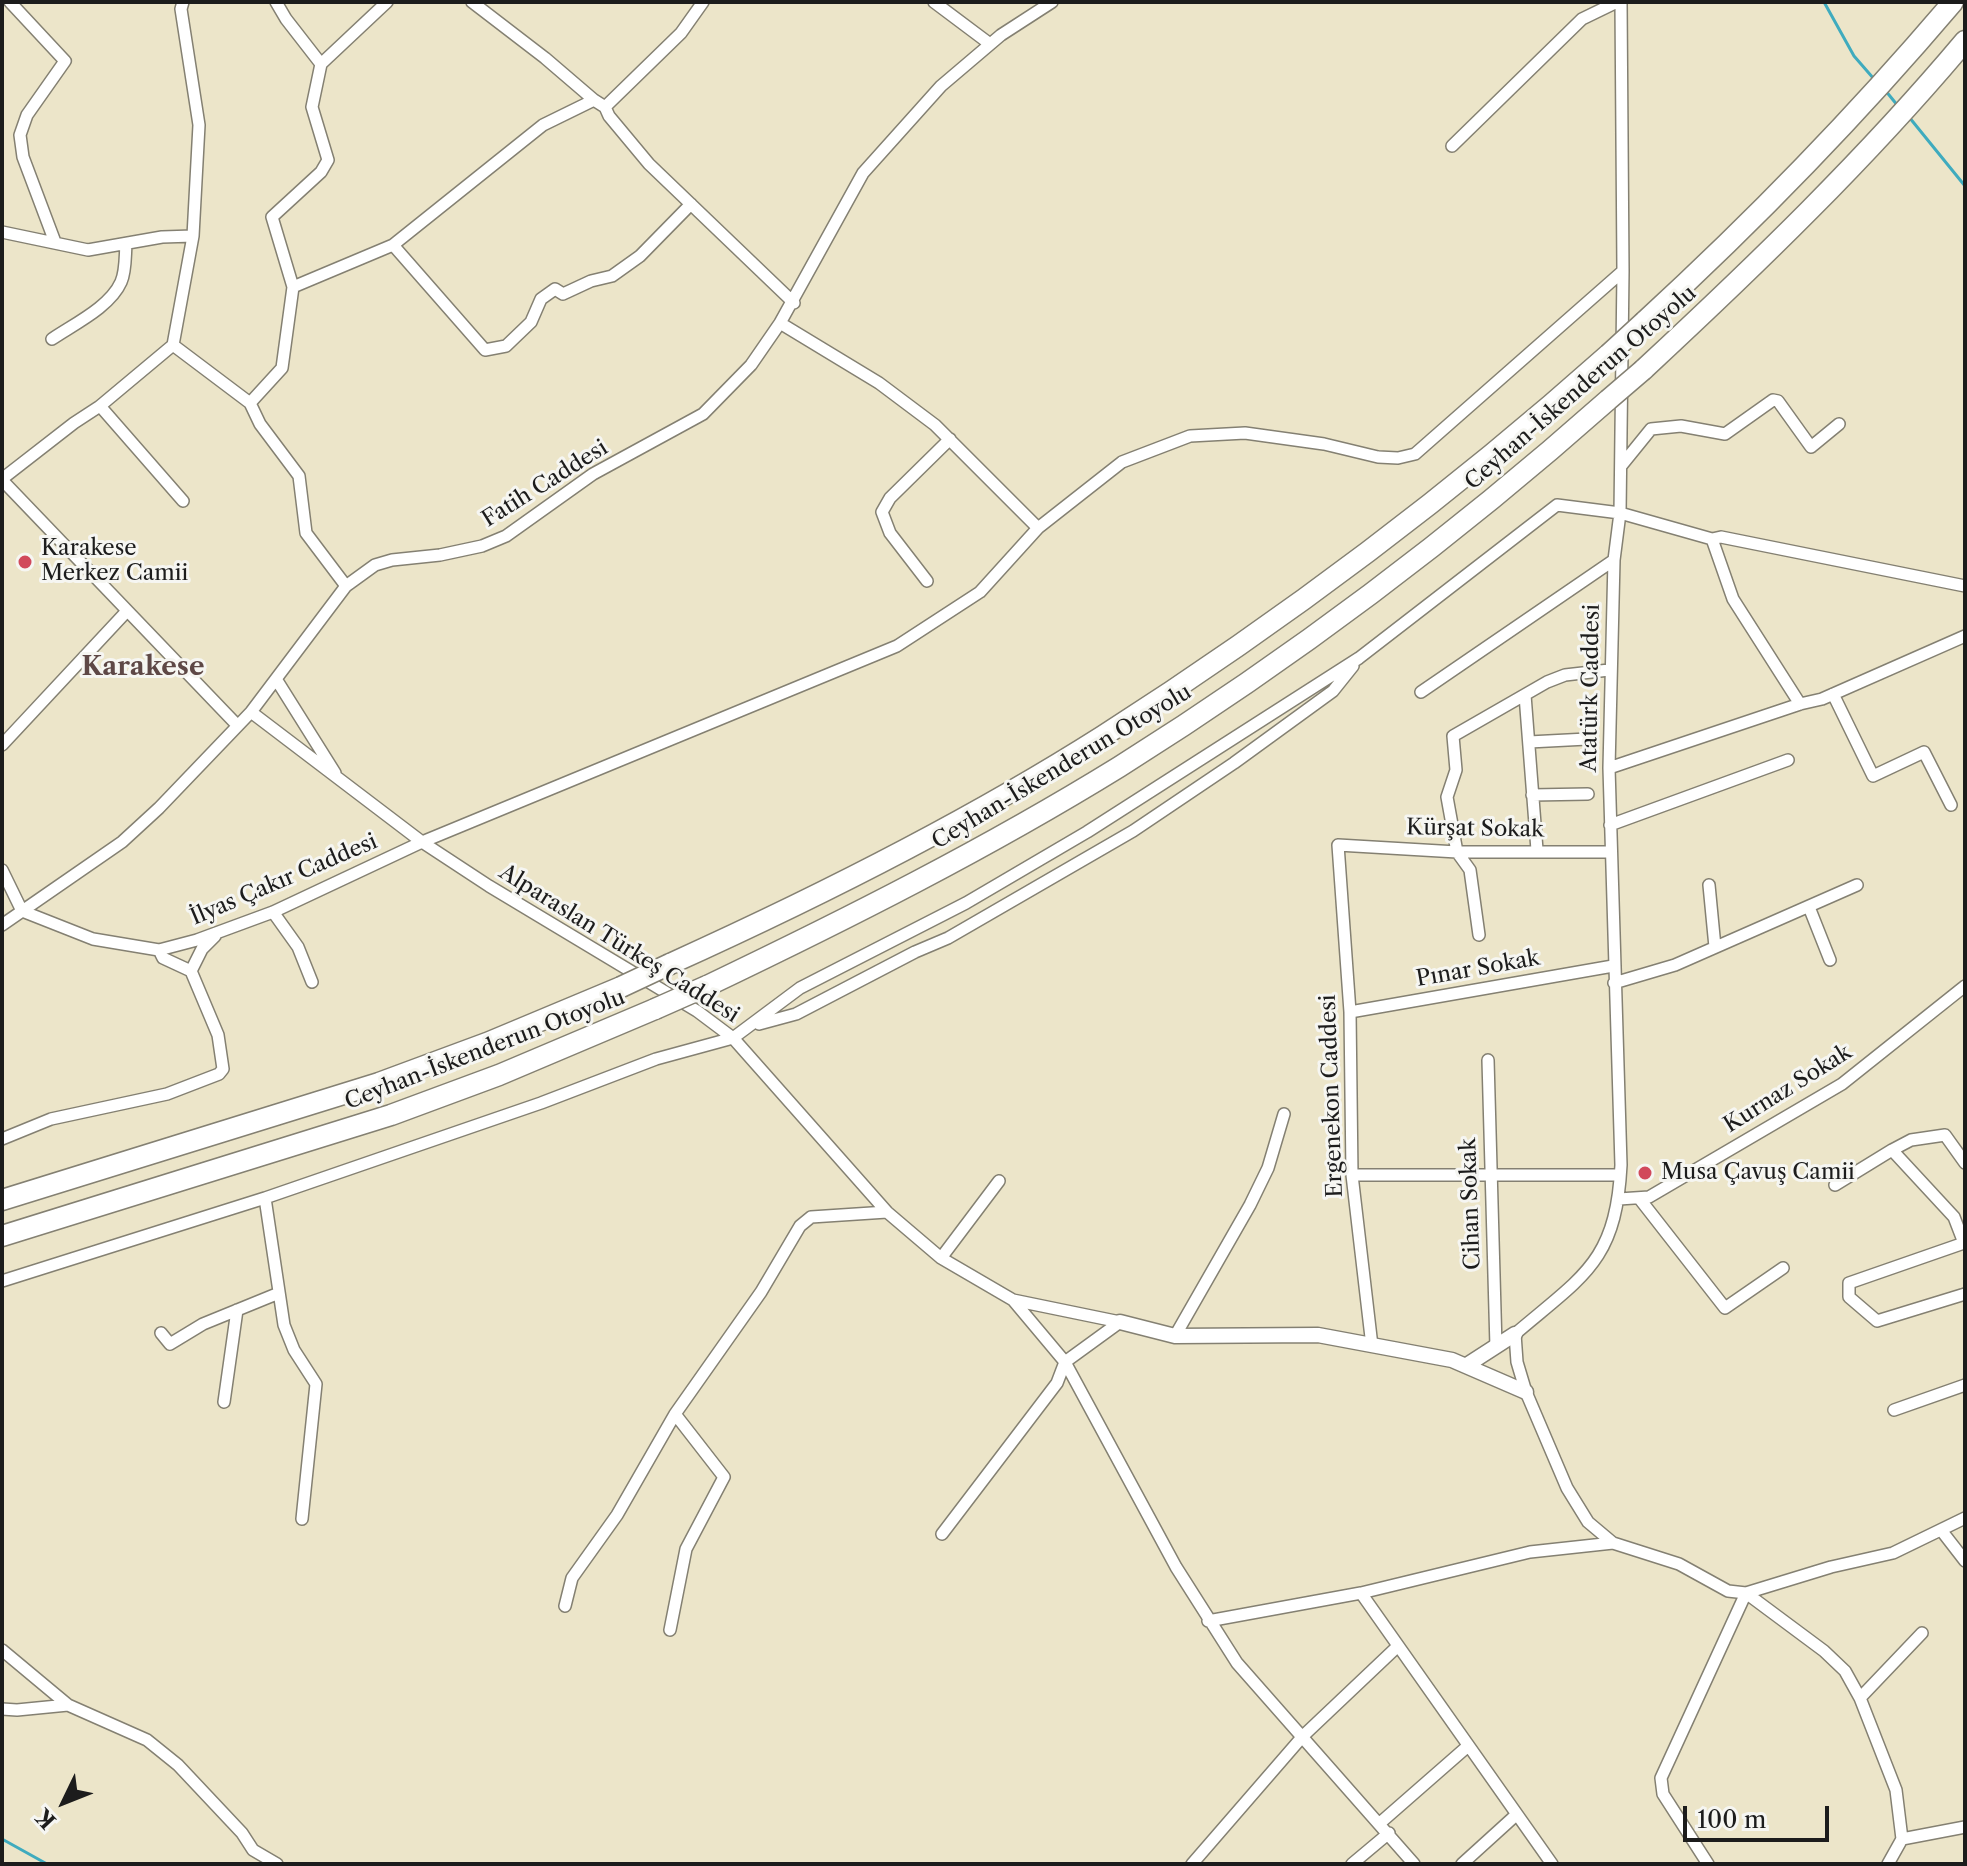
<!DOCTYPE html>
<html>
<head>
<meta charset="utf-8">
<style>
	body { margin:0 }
	#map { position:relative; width:1967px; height:1866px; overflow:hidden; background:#ece5c9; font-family:"Libre Caslon Text",serif }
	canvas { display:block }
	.frame { position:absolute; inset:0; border:4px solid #1c1c1c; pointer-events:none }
	.north { position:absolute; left:24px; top:1762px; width:80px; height:80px; -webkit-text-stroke:6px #f6f6f2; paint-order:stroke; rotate:227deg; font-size:22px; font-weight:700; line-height:32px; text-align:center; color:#1c1c1c }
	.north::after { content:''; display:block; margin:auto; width:28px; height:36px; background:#1c1c1c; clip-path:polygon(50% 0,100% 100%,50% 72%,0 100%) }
	.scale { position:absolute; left:1683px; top:1806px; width:146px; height:36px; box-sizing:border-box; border:4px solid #1c1c1c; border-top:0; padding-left:10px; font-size:24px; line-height:28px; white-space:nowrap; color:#1c1c1c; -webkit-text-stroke:6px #f6f6f2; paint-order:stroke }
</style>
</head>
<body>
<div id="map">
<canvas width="1967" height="1866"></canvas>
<div class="frame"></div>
<div class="north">K</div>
<div class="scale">100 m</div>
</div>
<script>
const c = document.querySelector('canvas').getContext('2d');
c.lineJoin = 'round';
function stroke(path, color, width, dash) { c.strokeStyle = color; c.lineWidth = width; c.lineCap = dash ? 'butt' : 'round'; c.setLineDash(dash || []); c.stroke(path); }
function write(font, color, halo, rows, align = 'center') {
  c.font = font + ' "Libre Caslon Text",serif'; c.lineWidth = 6; c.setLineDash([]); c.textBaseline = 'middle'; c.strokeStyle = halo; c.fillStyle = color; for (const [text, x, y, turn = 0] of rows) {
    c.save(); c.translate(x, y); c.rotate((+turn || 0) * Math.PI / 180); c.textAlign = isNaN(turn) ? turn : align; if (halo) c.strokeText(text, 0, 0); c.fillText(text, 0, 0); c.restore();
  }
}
stroke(new Path2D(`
	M1824,2L1854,56L1874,79
	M1885,90L1898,106
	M1909,117L1965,186
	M2,1839L47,1864`), '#3fabbe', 3);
const minor = new Path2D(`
	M10,2L65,61L27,115L20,135L23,157L55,242
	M276,2L286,19L321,64
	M472,2L545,58L594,100
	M934,2L990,44
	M1621,2L1623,271L1620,513L1614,560L1609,768L1621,1165C1616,1262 1584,1275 1515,1334L1517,1362L1526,1392L1567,1488L1588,1522L1613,1543L1679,1564L1728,1591L1746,1593L1824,1651L1845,1671L1860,1698L1896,1790L1902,1839L1888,1864
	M605,107L681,33L703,2
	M1452,146L1582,19L1617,2
	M2,232L88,250L162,237L193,236
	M393,245L485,350L506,346L531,322L541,299L555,289L563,294L591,281L612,276L640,256L691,204
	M293,287L393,245L543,125L594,100L605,107L609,116L649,164L794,303
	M780,323L879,383L935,425L1038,528
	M52,339C74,324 110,307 121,282C126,271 125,256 126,244
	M173,345L250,403L260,424L299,476L306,533L346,586
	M250,403L282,368L293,287L272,217L321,172L328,160L312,107L321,64L387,2
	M100,406L183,501
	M1621,466L1651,429L1681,426L1725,434L1773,400L1778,401L1811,447L1839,424
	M2,479L74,423L100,406L173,345L193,236L199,125L181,9L183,2
	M2,480L237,725
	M1712,539L1733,599L1800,704
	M927,581L890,533L882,512L890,498L950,439
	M276,679L335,773
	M1421,692L1614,560
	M1833,694L1873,776L1924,752L1951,805
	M1525,695L1537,850
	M251,712L422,842L489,886L697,1011L733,1038L887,1212L941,1258L1013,1300L1120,1322
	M1529,742L1587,739
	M2,745L127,611
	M1609,768L1800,704L1822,699L1965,636
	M1532,795L1588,794
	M1610,825L1788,760
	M2,870L22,911L93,939L159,950L197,940L273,912L422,842L897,646L980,592L1038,528L1122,462L1190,436L1245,433L1324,444L1378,457L1398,458L1415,454L1623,271
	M1709,885L1715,947
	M1809,907L1830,960
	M273,912L298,947L312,982
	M2,925L122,842L159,808L251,712L346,586L375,565L392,560L440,555L482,546L506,536L593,474L703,414L751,365L780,323L863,173L941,86L1001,35L1052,2
	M1479,935L1470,870L1457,852L1447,797L1456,770L1453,736L1547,682L1565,675L1609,670
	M191,971L202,949L215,936
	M1614,983L1675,965L1857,885
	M1350,1012L1613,966
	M759,1024L796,1014L915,952L948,938L1133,831L1234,763L1333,691L1353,666
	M1488,1060L1496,1347
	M2,1139L51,1119L167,1094L219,1074L223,1069L218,1035L191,971L163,958L159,950
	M1965,1163L1945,1135L1911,1140L1892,1150L1954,1217L1964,1243L1849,1283V1297L1877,1321L1965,1294
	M1352,1175H1620
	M1835,1185L1892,1150
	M265,1198L284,1325L294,1350L316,1384L302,1519
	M1639,1198L1725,1308L1783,1268
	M1619,1199L1649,1197L1842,1084L1965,986
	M941,1258L999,1181
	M2,1281L265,1198L541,1103L656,1059L733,1038L800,988L966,903L1087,832L1359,658L1557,505L1620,513L1712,539L1721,537L1965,586
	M1013,1300L1065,1362L1176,1567L1237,1663L1414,1864
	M161,1333L170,1344L203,1324L279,1293
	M1175,1336L1250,1205L1268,1168L1284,1114
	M1372,1346L1352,1175L1350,1012L1338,845L1457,852H1611
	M224,1402L237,1310
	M1894,1410L1965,1385
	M1941,1530L1965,1561
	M942,1534L1057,1383L1065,1362L1120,1322
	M1361,1593L1552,1864
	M565,1606L572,1578L617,1515L675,1414
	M1208,1621L1361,1593L1530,1552L1613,1543
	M670,1630L686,1549L724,1477L675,1414L761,1292L800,1226L811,1217L887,1212
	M2,1650L68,1705L147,1740L178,1765L242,1833L253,1850L277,1864
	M1860,1698L1922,1633
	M2,1709L17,1710L68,1705
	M1380,1823L1468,1746
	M1902,1839L1965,1827
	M1192,1864L1303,1736L1398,1646
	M1352,1864L1389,1833
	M1462,1864L1516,1815
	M1708,1864L1663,1794L1661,1778L1746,1593L1831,1567L1893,1553L1965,1518`);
const tertiary = new Path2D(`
	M1120,1322L1175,1336L1318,1335L1452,1360L1526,1392
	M1467,1365L1515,1334`);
const motorway = new Path2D(`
	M1645,321C1754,221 1857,115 1953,2
	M1643,370C1755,266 1866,159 1965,41
	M670,964C818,897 966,823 1103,736C1281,622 1451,495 1609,354
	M707,986C847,919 986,849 1119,767C1291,659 1456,535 1608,400
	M2,1200L379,1083L487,1043L621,987
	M2,1236L391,1115L499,1075L655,1009`);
stroke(minor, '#848072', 14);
stroke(tertiary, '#848072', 17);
stroke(motorway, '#848072', 23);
stroke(minor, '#fff', 11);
stroke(tertiary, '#fff', 14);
stroke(motorway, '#fff', 20);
const motorwayBridge = new Path2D(`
	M1609,354L1645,321
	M1608,400L1643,370
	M621,987L670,964
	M655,1009L707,986`);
stroke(motorwayBridge, '#848072', 23, []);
stroke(motorwayBridge, '#fff', 20);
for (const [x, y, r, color] of [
	[25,562,8,"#d1495b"],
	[1645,1173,8,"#d1495b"]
]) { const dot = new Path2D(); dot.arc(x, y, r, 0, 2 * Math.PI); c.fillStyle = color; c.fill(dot); stroke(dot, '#f6f6f2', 3); }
write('22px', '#1c1c1c', '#f6f6f2', [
	["Ceyhan-İskenderun Otoyolu",1581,388,-41],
	["Fatih Caddesi",545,484,-32],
	["Atatürk Caddesi",1591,688,-89],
	["Ceyhan-İskenderun Otoyolu",1062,767,-31],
	["Kürşat Sokak",1475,829,1],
	["İlyas Çakır Caddesi",284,880,-23],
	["Alparaslan Türkeş Caddesi",619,944,32],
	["Pınar Sokak",1478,969,-10],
	["Ceyhan-İskenderun Otoyolu",485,1050,-21],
	["Kurnaz Sokak",1788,1089,-32],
	["Ergenekon Caddesi",1332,1096,-92],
	["Cihan Sokak",1471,1204,-92]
]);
write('22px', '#1c1c1c', '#f6f6f2', [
	["Karakese",41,549],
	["Merkez Camii",41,574],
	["Musa Çavuş Camii",1661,1173]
], 'left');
write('bold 26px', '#5e4846', '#f6f6f2', [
	["Karakese",143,667]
]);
</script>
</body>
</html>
